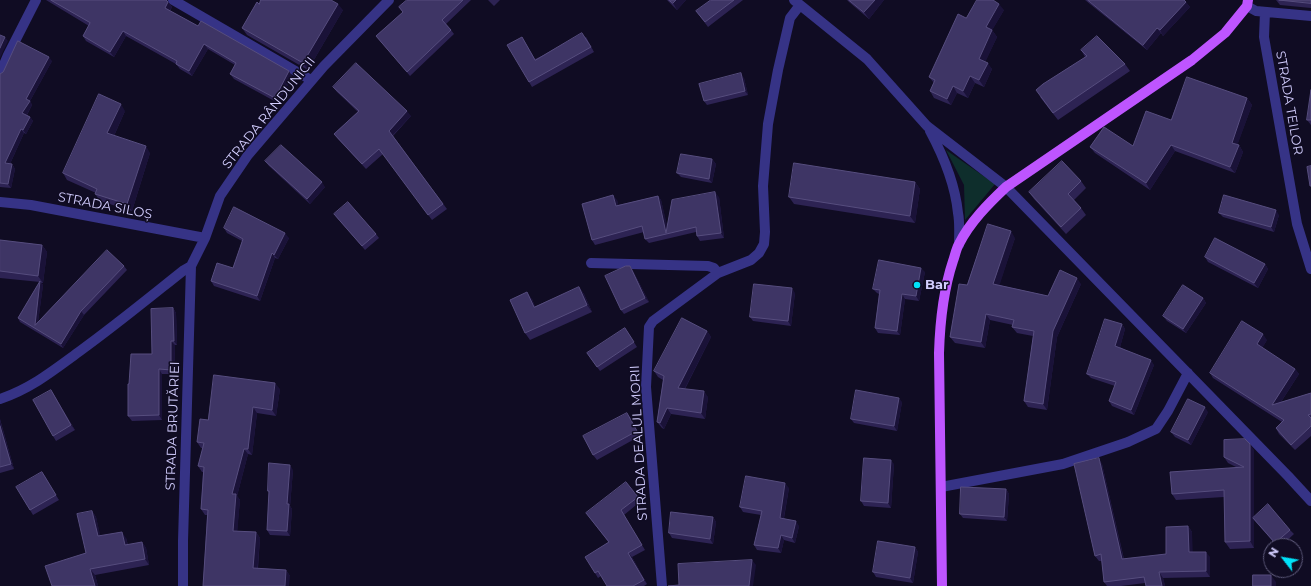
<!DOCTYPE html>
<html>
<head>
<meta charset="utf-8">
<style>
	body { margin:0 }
	#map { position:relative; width:1311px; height:586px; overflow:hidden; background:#100c23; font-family:Montserrat,sans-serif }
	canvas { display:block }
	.north { position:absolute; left:1263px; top:538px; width:40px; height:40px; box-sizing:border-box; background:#100c23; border:1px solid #5e5a7b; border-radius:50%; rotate:301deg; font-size:11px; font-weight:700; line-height:16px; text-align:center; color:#d3ceff }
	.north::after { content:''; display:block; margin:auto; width:14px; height:18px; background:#00e2f9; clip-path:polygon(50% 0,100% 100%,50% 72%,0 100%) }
</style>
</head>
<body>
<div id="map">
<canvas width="1311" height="586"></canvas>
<div class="north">N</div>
</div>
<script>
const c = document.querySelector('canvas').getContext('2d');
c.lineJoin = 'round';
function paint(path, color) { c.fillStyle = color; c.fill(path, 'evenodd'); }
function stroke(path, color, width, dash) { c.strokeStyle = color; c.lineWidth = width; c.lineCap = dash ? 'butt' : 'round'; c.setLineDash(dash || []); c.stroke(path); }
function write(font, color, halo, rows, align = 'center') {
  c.font = font + ' Montserrat,sans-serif'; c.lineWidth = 3; c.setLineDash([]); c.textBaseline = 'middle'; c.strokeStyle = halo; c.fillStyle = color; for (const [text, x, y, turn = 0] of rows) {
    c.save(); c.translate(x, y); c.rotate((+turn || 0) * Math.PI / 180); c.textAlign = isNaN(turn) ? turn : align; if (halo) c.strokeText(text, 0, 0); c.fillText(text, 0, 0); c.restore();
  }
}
paint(new Path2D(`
	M946,150L995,184L965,220L964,185Z`), '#0e2e2c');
stroke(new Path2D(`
	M173,0L311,80
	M794,0L867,59L927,126L1006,187L1288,476L1311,501
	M1247,6L1256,11L1311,16
	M1265,12L1264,37L1297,224L1311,269
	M0,74L8,55L36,0
	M930,131C944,157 955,183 958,213C960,223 959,234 959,245
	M0,202L31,205L205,238
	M591,263L708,266L714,268L718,273
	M0,399C32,388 54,370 80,351C116,325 150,297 184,270L191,266L205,238L220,196L248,155L324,66L389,0
	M941,487L1063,464L1128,442L1156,429L1168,411L1188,373
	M183,586V541L191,266
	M662,586L646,387L649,327L653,321L718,273L751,260L759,253L764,244L765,232L763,186L768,124L778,70L790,18L800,5`), '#363386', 10);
stroke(new Path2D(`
	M942,586L939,353C940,321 943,291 953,261C955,256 956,249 959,244C970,222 988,204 1006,187L1192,60L1225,33L1247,6L1248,0`), '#be55ff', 10);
paint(new Path2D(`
	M46,0H167L172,7L170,11L198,26L289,71L292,77L278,103L234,79L230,74L235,65L208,49L192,76L180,69L176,64L126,36L114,57L86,41L83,36L89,26Z
	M407,0H471L446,24L451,30L454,34L410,76L376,36L403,13L399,7Z
	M488,0H500L494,6Z
	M667,0H686L677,10Z
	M711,0H743L708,27L696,11Z
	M847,0H884L869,19L849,2Z
	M1085,0H1184L1190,7L1163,36L1161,33L1147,50Z
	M1276,0H1311V8L1280,5Z
	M259,4L343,10L308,70L247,35L242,28Z
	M1004,10L992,30L997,37L985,62L992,69L984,87L975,83L968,98L957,93L951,105L934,98L930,91L934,83L929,77L966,18Z
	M522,37L535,59L586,37L594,52L532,87L529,82Z
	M1081,50L1125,64L1130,71L1058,120L1040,97L1085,57Z
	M52,61L30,101L32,105L27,115L30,117L33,121L26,134L24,133L10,164H12L15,169L11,188L0,187V74Z
	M744,78L748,95L707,105L704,101Z
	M333,87L411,116L393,136L447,209L432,220L383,154L366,169L338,139L334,134L358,112L337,92Z
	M1311,90V125L1307,120Z
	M1247,98L1252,105L1237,145H1239L1243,152L1235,173L1175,151L1150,190L1095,153L1090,147L1133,146L1171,120Z
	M125,111L114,136L150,153L132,211L100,201L95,194L96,193L67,180L63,173Z
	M712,159L716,164L712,183L681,177L677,173Z
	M265,161L325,187L310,204L269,166Z
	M1081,181L1086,188L1074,200L1081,208L1086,215L1066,234L1034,199L1029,192Z
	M915,182L920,189L915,223L794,204L789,197Z
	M658,196L661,200L667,227L719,197L724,238L700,241L697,236L696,232L649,243L645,239L644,232L595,245L592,240L617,200L618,205Z
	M1219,213L1279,215L1274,232L1223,217Z
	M334,214L376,234L379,238L365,250L338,219Z
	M224,228L289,238L278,259L275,258L260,301L214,286L211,281L233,268L242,241L227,233Z
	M1015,238L999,285L1048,296L1081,284L1057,337L1047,410L1028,407L1024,401L1033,336L1017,333L1012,327L1013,325L990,320L985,348L955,343L950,337L967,285Z
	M0,240L42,245L47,252L43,283H41L43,285L38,322L124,266L127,270L84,315L63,348L20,322L18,318L40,282L0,278Z
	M1205,257L1265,264L1268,269L1258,288L1208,262Z
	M630,266L633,271L649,302L624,314L621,310Z
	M925,272L919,301L905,299L900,335L878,333L875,328L879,294L877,293L873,289Z
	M579,287L584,294L592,312L530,340L525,333L532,299L535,307Z
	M795,293L791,326L753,321L750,317Z
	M1203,298L1206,303L1186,333L1167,321L1163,316Z
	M173,308L176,313L177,345H175L174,374H162V420L132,421L128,416L129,384L152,354Z
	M1122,324L1125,329L1120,347L1154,365L1134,415L1112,406L1109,401L1115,386L1091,378L1087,374Z
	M625,328L637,347L600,371L587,353Z
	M707,331L711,337L685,389L708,397L705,419L671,414L664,429L662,428L657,422L663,380L658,377L654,371Z
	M1267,340L1262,348L1295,369L1299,374L1281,402L1311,393V436L1295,450L1279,434L1276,428L1282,422L1213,378L1210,373Z
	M280,389L276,416L257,413L252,455L248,454L237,496L240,500L237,531L256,532L260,538L258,568L286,570L290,576L203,586L207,515H205L201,509L203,472H202L198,466L203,448H201L197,442L208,420Z
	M51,390L75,430L56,441L53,436Z
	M902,402L897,431L854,423L851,419Z
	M1208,412L1191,445L1175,437L1171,432Z
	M630,417L640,436L597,460L593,455Z
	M0,419L14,469L0,473Z
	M1254,450V516L1290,530L1294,534L1281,546H1277L1254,520V548L1230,549L1225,542L1224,497L1176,500L1172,494L1236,467L1228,463L1224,457Z
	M894,464L891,508L864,506L861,501Z
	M1102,464L1124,559L1166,554L1188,526L1192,532V552L1210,557V577L1163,578L1165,586H1146L1145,583L1121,586H1107L1104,582L1102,561H1099L1095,556Z
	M293,470L290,506L292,509L290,536L270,535L267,530L269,493L268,491Z
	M42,472L59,500L33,515L30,510Z
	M789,488L784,518L799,526L795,543L784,540L781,553L757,550L754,545L761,515L743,512L740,507Z
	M1006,489L1009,494L1007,521L963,518L960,514Z
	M638,497L641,501L624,515L645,550L632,557L647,584L644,586H607L601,576L598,578L595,573L609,543L586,513Z
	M92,511L96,517L100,536L126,538L128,545L142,542L146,548L149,565L95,575L98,586H52L86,553Z
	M713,517L716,522L713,544L672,538L669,533Z
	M915,547L918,552L913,583L876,577L873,572Z`), '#2d2353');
paint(new Path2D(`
	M676,0H686L677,10L673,3Z
	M875,0H884L869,19L864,12Z
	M168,2L172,7L168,13L165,8Z
	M1186,2L1190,7L1163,36L1160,30Z
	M338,4L343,10L308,70L303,63Z
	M999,4L1004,10L990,34L986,27Z
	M1157,28L1161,33L1147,50L1143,45Z
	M992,30L997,37L984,65L979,59Z
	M123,31L126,36L114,57L110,52Z
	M5,37L8,41L0,58V48Z
	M204,44L208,49L192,76L189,71Z
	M49,57L52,61L30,101L32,105L25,118L22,113L26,99Z
	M988,63L992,69L984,87L979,80Z
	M289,71L292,77L278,103L275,98Z
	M741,73L744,78L748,95L745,91Z
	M970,76L975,83L968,98L963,91Z
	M953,86L957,93L951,105L947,99Z
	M1247,98L1252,105L1236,149L1232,143Z
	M121,104L125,111L112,140L107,133Z
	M407,111L411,116L392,136L389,131Z
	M30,117L33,121L26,134L23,130Z
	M21,129L24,133L8,168L5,163Z
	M1171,145L1175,151L1150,190L1146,183Z
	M1239,145L1243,152L1235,173L1230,167Z
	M146,146L150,153L132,211L127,204Z
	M712,159L716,164L712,183L709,179Z
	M12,164L15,169L11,188L8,184Z
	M322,182L325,187L310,204L307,199Z
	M915,182L920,189L915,223L910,216Z
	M715,192L719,197L724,238L721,233Z
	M613,195L617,200L620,211L616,206Z
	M658,196L661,200L669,233H666Z
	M1276,210L1279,215L1274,232L1271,227Z
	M1011,231L1015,238L998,290L993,284Z
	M285,233L289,238L278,259L274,255Z
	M42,245L47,252L43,283L38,276Z
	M272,253L275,258L260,301L257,296Z
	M1265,264L1268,269L1258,288L1254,283Z
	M630,266L633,271L649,302L645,298Z
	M921,268L925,272L919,301L916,296Z
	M1077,278L1081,284L1057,337L1047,410L1043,404L1053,331Z
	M40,281L43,285L37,329L35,325Z
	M579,287L584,294L592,312L587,305Z
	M792,288L795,293L791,326L788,321Z
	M527,292L532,299L539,314L534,307Z
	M902,294L905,299L900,335L897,331Z
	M1203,298L1206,303L1186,333L1183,329Z
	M173,308L176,313L177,345L174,341Z
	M81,311L84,315L63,348L61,344Z
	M986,314L990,320L985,348L981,342Z
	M1122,324L1125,329L1119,351L1115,346Z
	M707,331L711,337L682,394L678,388Z
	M1263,334L1267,340L1261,350L1257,344Z
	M171,341L175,345L174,374L171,370Z
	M1151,360L1154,365L1134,415L1131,410Z
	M159,369L162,374V420L159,415Z
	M1295,369L1299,374L1275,411L1272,405Z
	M275,383L280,389L276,416L272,410Z
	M51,390L75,430L71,425Z
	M704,391L708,397L705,419L701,413Z
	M899,398L902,402L897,431L894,426Z
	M253,407L257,413L252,455L248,449Z
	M1205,407L1208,412L1191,445L1188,440Z
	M667,408L671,414L664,429L660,423Z
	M627,413L630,417L640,436L637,431Z
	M0,419V420L14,469L11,464L0,426Z
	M1250,444L1254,450V519L1253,518L1254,520V548L1250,541Z
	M244,449L248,454L237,496L240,500L237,536L233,531L232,494Z
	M1099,458L1102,464L1125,565L1122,559Z
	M891,460L894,464L891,508L888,503Z
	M290,465L293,470L290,506L292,509L290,536L287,531V504Z
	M42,472L45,476L59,500L56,495Z
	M785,483L789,488L783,522L780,518Z
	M1006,489L1009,494L1007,521L1004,517Z
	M92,511L96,517L102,542L98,536Z
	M713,517L716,522L713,544L710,539Z
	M796,521L799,526L795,543L792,538Z
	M1188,526L1192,532L1193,558L1189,552Z
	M122,532L126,538L129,551L125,545Z
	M256,532L260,538L257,574L253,568Z
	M781,535L784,540L781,553L778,548Z
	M142,542L146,548L149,565L145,559Z
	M915,547L918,552L913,583L910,578Z
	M1206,552L1210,557V577L1206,571Z
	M628,553L632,557L647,584L644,580Z
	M752,560L756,565L753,586H749Z
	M90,569L95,575L98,586H95Z
	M286,570L290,576L289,586H285Z
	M1159,572L1163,578L1165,586H1162Z
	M1271,575L1276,582V586H1271Z`), '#1a1238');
const building = new Path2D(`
	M51,0H166L168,2L165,8L198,26L201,21L289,71L275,98L230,74L236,63L204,44L189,71L176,64L177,61L123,31L110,52L83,36L90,23Z
	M261,0H331L338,4L303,63L242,28L257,2L259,4Z
	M407,0H463L442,20L451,30L407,72L376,36L403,12L399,7Z
	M669,0H676L673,3Z
	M711,0H734L705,22L696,11Z
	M849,0H875L864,12Z
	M977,0H993L999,4L986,27L992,30L979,59L988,63L979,80L970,76L963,91L953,86L947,99L930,91L935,80L929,77L958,14L966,18Z
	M1088,0H1184L1186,2L1160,30L1157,28L1143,45Z
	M1279,0H1311V3Z
	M582,33L591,47L529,82L507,45L522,37L535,60Z
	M0,35L5,37L0,48Z
	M1097,36L1125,64L1053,113L1036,90L1043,84L1087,56L1081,50Z
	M18,41L49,57L26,99L30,101L22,113L30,117L23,130L21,129L5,163L12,164L8,184L0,183V74L3,72Z
	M356,63L407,111L389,131L443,204L428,215L379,149L362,164L334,134L359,111L333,87Z
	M741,73L745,91L704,101L699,84Z
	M1187,77L1247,98L1232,143L1239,145L1230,167L1171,145L1146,183L1090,147L1104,127L1133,146L1146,111L1171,120Z
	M1311,90V120H1307Z
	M99,94L121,104L107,133L146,146L127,204L95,194L97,189L63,173Z
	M281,145L322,182L307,199L265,161Z
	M681,154L712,159L709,179L677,173Z
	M1062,161L1081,181L1068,194L1081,208L1061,227L1029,192Z
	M794,163L915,182L910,216L789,197Z
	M1311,166V186H1310L1307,167Z
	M715,192L721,233L697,236L696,227L645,239L642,226L592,240L582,204L613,195L616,206L658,196L666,233L672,200Z
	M1224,195L1276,210L1271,227L1219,213Z
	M348,202L376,234L362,246L334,214Z
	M234,207L285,233L274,255L272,253L257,296L211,281L217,263L233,268L243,239L224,228Z
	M988,224L1011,231L993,284L1048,296L1060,270L1077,278L1053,331L1043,404L1024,401L1034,331L1012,327L1014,320L986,314L981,342L950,337L959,284L967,285Z
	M1215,238L1265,264L1254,283L1205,257Z
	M0,240L42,245L38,276L0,271Z
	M107,250L124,266L81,311L61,344L18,318L40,281L35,325Z
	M879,260L921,268L916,296L902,294L897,331L875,328L880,290L873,289Z
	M626,266H630L645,298L621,310L605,276Z
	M754,284L792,288L788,321L750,317Z
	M1183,285L1203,298L1183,329L1163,316Z
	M579,287L587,305L525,333L510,300L527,292L534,307Z
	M173,308L174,341H171V370L159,369V415L128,416V384H129L131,354H152L151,309Z
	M682,318L707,331L678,388L704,391L701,413L667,408L660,423L657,422L664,376L654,371Z
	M1105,319L1122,324L1115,346L1151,360L1131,410L1109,401L1116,382L1087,374Z
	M1242,321L1263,334L1257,344L1295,369L1272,405L1311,393V414L1308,415L1311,418V426L1291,445L1276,428L1284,420L1210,373Z
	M625,328L634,342L597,367L587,353Z
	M214,375L275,383L272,410L253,407L248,449H244L232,494H236L233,531L256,532L253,568L286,570L285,586H203L208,510L201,509L204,467L198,466L204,443L197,442L200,419L208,420Z
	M51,390L71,425L53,436L33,400Z
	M856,390L899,398L894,426L851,419Z
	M1188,399L1205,407L1188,440L1171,432Z
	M627,413L637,431L593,455L583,436Z
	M0,426L11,464L0,467Z
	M1245,439L1250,444V541L1225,542L1224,490L1172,494L1170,472L1244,467L1224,457V440Z
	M864,458L891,460L888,503L861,501Z
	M1099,458L1122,559L1166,554V527L1188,526L1189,552H1206V571L1159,572L1162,586H1146L1144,577L1104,582L1101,554L1095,556L1074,464Z
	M269,463L290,465L287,504H289L287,531L267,530L269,491H268Z
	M42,472L56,495L30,510L16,487Z
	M746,476L785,483L780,518L796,521L792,538L781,535L778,548L754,545L762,511L740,507Z
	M626,482L638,497L621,510L642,545L628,553L644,580L633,586H607L598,571L595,573L585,557L609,542L586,513Z
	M961,487L1006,489L1004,517L960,514Z
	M1268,504L1290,530L1275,543L1253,518Z
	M92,511L98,536L122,532L125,545L142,542L145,559L90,569L95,586H52L45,566L86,553L77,514Z
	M671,512L713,517L710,539L669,533Z
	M878,541L915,547L910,578L873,572Z
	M752,560L749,586H668L679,585L678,564Z
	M1253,575H1271V586H1253Z`);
paint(building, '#3e3565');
stroke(building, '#564d7e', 1);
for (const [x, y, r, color] of [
	[917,285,4,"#00e2f9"]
]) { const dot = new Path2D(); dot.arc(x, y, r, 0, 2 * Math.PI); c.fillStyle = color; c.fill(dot); stroke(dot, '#100c23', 1.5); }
write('13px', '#d3ceff', '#100c23', [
	["STRADA TEILOR",1289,103,80],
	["STRADA RÂNDUNICII",269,113,-51],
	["STRADA SILOȘ",105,206,11],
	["STRADA BRUTĂRIEI",173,426,-88],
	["STRADA DEALUL MORII",639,443,-93]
]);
write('bold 13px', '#d3ceff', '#100c23', [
	["Bar",925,285]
], 'left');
</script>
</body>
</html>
